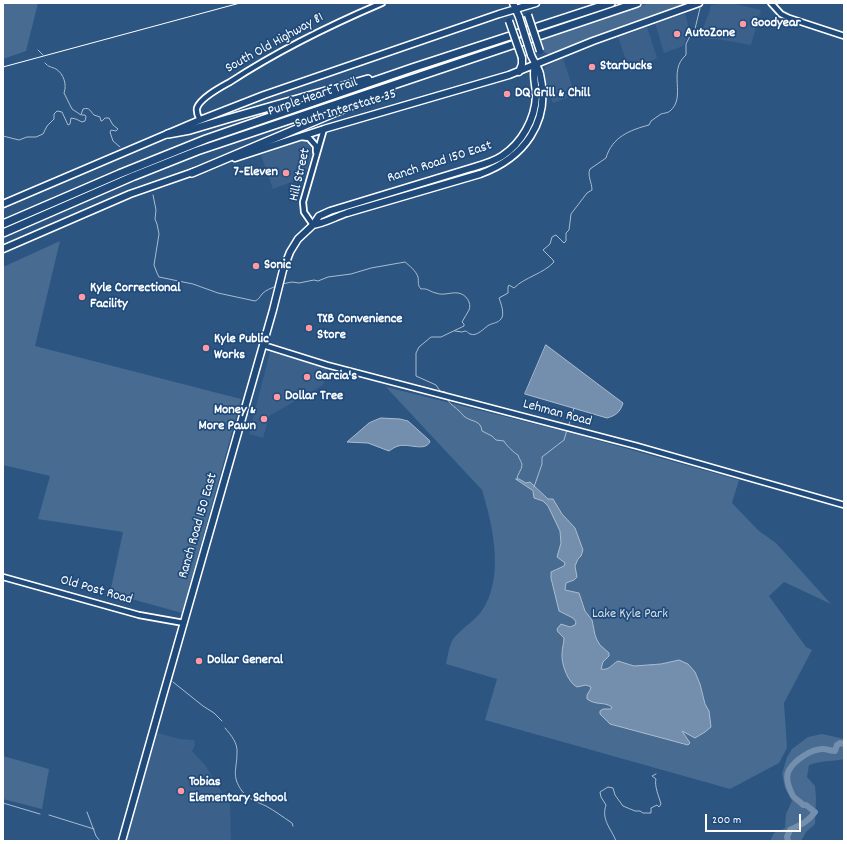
<!DOCTYPE html>
<html>
<head>
<meta charset="utf-8">
<style>
	body { margin:0 }
	#map { position:relative; width:847px; height:844px; overflow:hidden; background:#2c5582; font-family:Dekko,sans-serif }
	canvas { display:block }
	.frame { position:absolute; inset:0; border:4px solid #fff; pointer-events:none }
	.scale { position:absolute; left:705px; top:814px; width:96px; height:18px; box-sizing:border-box; border:2px solid #fff; border-top:0; padding-left:5px; font-size:12px; line-height:14px; white-space:nowrap; color:#fff; -webkit-text-stroke:3px #1f4a7a; paint-order:stroke }
</style>
</head>
<body>
<div id="map">
<canvas width="847" height="844"></canvas>
<div class="frame"></div>
<div class="scale">200 m</div>
</div>
<script>
const c = document.querySelector('canvas').getContext('2d');
c.lineJoin = 'round';
function paint(path, color) { c.fillStyle = color; c.fill(path, 'evenodd'); }
function stroke(path, color, width, dash) { c.strokeStyle = color; c.lineWidth = width; c.lineCap = dash ? 'butt' : 'round'; c.setLineDash(dash || []); c.stroke(path); }
function write(font, color, halo, rows, align = 'center') {
  c.font = font + ' Dekko,sans-serif'; c.lineWidth = 3.5; c.setLineDash([]); c.textBaseline = 'middle'; c.strokeStyle = halo; c.fillStyle = color; for (const [text, x, y, turn = 0] of rows) {
    c.save(); c.translate(x, y); c.rotate((+turn || 0) * Math.PI / 180); c.textAlign = isNaN(turn) ? turn : align; if (halo) c.strokeText(text, 0, 0); c.fillText(text, 0, 0); c.restore();
  }
}
paint(new Path2D(`
	M720,3H731L761,10L751,45L717,39H702V31L710,10V6Z
	M685,14L690,31L683,46L664,53L655,23Z
	M647,27L657,58L630,72L618,37Z
	M563,58L575,95L553,103L543,73L545,67Z
	M299,141L306,142L311,147L312,155L304,177L273,189L261,155Z
	M270,352L328,368L323,385L269,416L263,438L249,434Z
	M157,733L180,739L194,740L195,745L192,751L205,765L230,805L231,841H126Z`), '#3b618b');
paint(new Path2D(`
	M3,3H38L26,51L3,59Z
	M649,3H694L602,34L552,54C543,55 542,49 539,41Z
	M60,241L35,346L241,399L182,613L110,593L123,532L38,519L50,476L3,465V267Z
	M386,387L571,433L739,480L732,503L759,531L776,543L831,604L784,582L769,596L806,647L812,650L784,703L787,748L779,763L730,789L485,720L497,679L446,664C448,656 449,644 454,638C462,628 473,622 481,612C505,579 493,526 482,490Z
	M822,734L844,739V759C831,762 822,760 809,765L807,777L815,786L816,797L815,824L806,832L801,841H770L774,833L785,828L786,814L792,801L785,788L782,774L787,757L792,749L808,737Z
	M3,756L49,769L42,809L3,799Z`), '#486b92');
const water = new Path2D(`
	M546,345L623,403C620,412 617,415 607,418L525,394Z
	M381,418L400,419L408,421L429,440L430,442C424,452 410,443 398,446C395,447 392,449 389,451L368,443L347,442L369,423Z
	M516,479H519L526,483L530,482L548,499H553L562,514L575,528L583,550L581,556L578,559L575,566L577,577L574,580L566,583L565,590L579,593L585,611L592,620L595,635L597,640L600,645L609,653V656L603,662L601,669C609,671 612,664 618,661L634,666L661,664L679,660L688,664L695,672L700,684L705,704L709,711L711,727L705,732L695,738L682,731L690,743L688,745L610,724L600,714V711L603,709H611L612,707C603,701 597,706 587,699V695L590,690L591,687L586,685L577,687C568,683 561,663 562,654C562,648 564,643 564,638L558,632L557,629L561,624L570,627L575,625L576,622L573,618L559,611L551,578V572L564,566L565,563L557,557L561,543L560,531L548,506L543,501L534,498L533,491Z`);
paint(water, '#748fad');
stroke(water, '#acbcce', 1);
stroke(new Path2D(`
	M38,50L43,55
	M45,63C48,67 52,67 56,69C64,74 67,85 64,93L72,109L81,115L83,109C90,107 90,111 94,115C96,116 98,116 100,117L101,121H102L105,118H109L113,125L118,129L116,131L111,130L110,132L113,141L120,147
	M3,136L19,140L27,137H36L43,134L47,126L54,119V114L57,111L62,112L68,125L70,124L71,118L76,119L82,122L85,121L86,117L85,115H82
	M153,195L156,210L155,219L157,224L159,234L154,265L157,273L159,277L193,284L218,293L255,301C259,299 259,298 262,294C266,290 271,288 277,286
	M282,284L292,282L299,283L314,280L318,281L328,277L351,274L371,268L405,262C410,266 416,271 418,277C419,282 417,285 421,289C428,288 430,292 436,293C443,296 451,292 458,293C466,294 472,303 469,310C467,314 464,318 462,322L464,324V326L441,337H431L419,347L416,353V376L436,385L440,391L445,392
	M455,331L462,332L465,331C467,331 468,333 470,334C477,337 484,328 489,325C493,323 498,323 501,319C505,315 501,303 499,298L508,293V287L509,285L514,288C525,277 543,274 554,262L553,260L543,250L550,244L552,237L556,235L564,243L566,241V233L569,230L571,214L587,193L592,190C592,183 587,175 590,169L606,158C612,137 630,130 649,125L651,121C654,119 658,116 661,114C664,113 668,113 670,111C687,97 667,71 686,55V44L689,38L695,29L700,8
	M447,398C450,405 454,406 458,410C461,412 462,415 465,417C472,422 481,420 482,431L492,436L496,440L504,441C505,444 514,453 518,455C519,459 522,462 522,465C522,470 517,474 517,479
	M569,424L574,408
	M534,487L542,464V457L564,440L567,430
	M173,682L203,706L214,713L222,721
	M225,728C231,735 238,743 237,753C237,769 231,776 242,791C248,799 257,802 266,806C275,811 283,817 292,823L293,826
	M3,803L40,814
	M87,812L96,836L100,841
	M49,815L94,829
	M616,841C611,828 601,820 606,805L601,797L600,792L608,787L613,788L615,795L623,806L635,811H640L643,813H651V808L657,805L659,807L661,804C659,797 654,785 656,779L652,776L656,774`), '#acbcce', 1);
stroke(new Path2D(`
	M788,841L787,837L790,830C800,825 808,822 815,812L806,805H803C800,801 794,799 792,794C789,788 785,777 789,770C795,760 811,749 823,749C827,749 831,751 835,751L837,745L840,743L844,744`), '#748fad', 6);
const minor = new Path2D(`
	M771,3L781,14L789,18L844,36
	M200,120C198,116 196,113 197,108C200,98 221,87 230,82C279,50 328,26 382,3
	M301,137L309,138L316,146V152
	M313,225L304,212L303,202L324,129
	M263,345L327,365L637,446L844,505
	M3,577L139,615L184,623`);
const major = new Path2D(`
	M513,3L519,17
	M519,72L522,64V58
	M235,158L324,129L509,75L593,41L699,3
	M3,204L200,120L264,95L499,14L536,3
	M313,225C325,223 335,217 347,213L480,174C524,158 551,122 540,74C539,69 533,60 531,55
	M3,249L130,194L196,171
	M122,841C172,664 221,487 273,310L283,270L290,252L298,239L313,225L319,216L330,211L471,168C481,165 493,162 502,156C522,143 535,119 536,96C536,84 532,77 535,65`);
const highway = new Path2D(`
	M168,134L190,130L227,119L368,79
	M192,173L391,89
	M3,224L119,174L206,139L412,68L611,3
	M3,233L134,176L197,151L637,3`);
stroke(minor, '#fff', 8);
stroke(major, '#fff', 9);
stroke(highway, '#fff', 10);
stroke(minor, '#1f4a7a', 4.5);
stroke(major, '#1f4a7a', 6);
stroke(highway, '#1f4a7a', 7);
stroke(new Path2D(`
	M3,67L240,3`), '#fff', 1);
const majorBridge = new Path2D(`
	M528,15L540,51
	M519,17L531,55
	M509,21L522,58`);
stroke(majorBridge, '#fff', 9, []);
stroke(majorBridge, '#1f4a7a', 6);
for (const [x, y, r, color] of [
	[743,24,4,"#ff9aa2"],
	[677,34,4,"#ff9aa2"],
	[592,67,4,"#ff9aa2"],
	[507,94,4,"#ff9aa2"],
	[286,173,4,"#ff9aa2"],
	[256,266,4,"#ff9aa2"],
	[82,297,4,"#ff9aa2"],
	[309,328,4,"#ff9aa2"],
	[206,348,4,"#ff9aa2"],
	[307,377,4,"#ff9aa2"],
	[277,397,4,"#ff9aa2"],
	[264,419,4,"#ff9aa2"],
	[199,661,4,"#ff9aa2"],
	[181,791,4,"#ff9aa2"]
]) { const dot = new Path2D(); dot.arc(x, y, r, 0, 2 * Math.PI); c.fillStyle = color; c.fill(dot); stroke(dot, '#1f4a7a', 1.5); }
write('bold 14px', '#fff', '#1f4a7a', [
	["Goodyear",751,24],
	["AutoZone",685,34],
	["Starbucks",600,67],
	["DQ Grill & Chill",515,94],
	["7-Eleven",278,173,"right"],
	["Sonic",264,266],
	["Kyle Correctional",90,289],
	["Facility",90,305],
	["TXB Convenience",317,320],
	["Store",317,336],
	["Kyle Public",214,340],
	["Works",214,356],
	["Garcia's",315,377],
	["Dollar Tree",285,397],
	["Money &",256,411,"right"],
	["More Pawn",256,427,"right"],
	["Dollar General",207,661],
	["Tobias",189,783],
	["Elementary School",189,799]
], 'left');
write('14px', '#fff', '#1f4a7a', [
	["South Old Highway 81",275,44,-29],
	["Purple Heart Trail",313,98,-19],
	["South Interstate 35",346,110,-17],
	["Ranch Road 150 East",440,163,-18],
	["Hill Street",301,175,-77],
	["Lehman Road",557,414,15],
	["Ranch Road 150 East",199,526,-74],
	["Old Post Road",96,591,16]
]);
write('14px', '#dae1e9', '#1f4a7a', [
	["Lake Kyle Park",630,615]
]);
</script>
</body>
</html>
